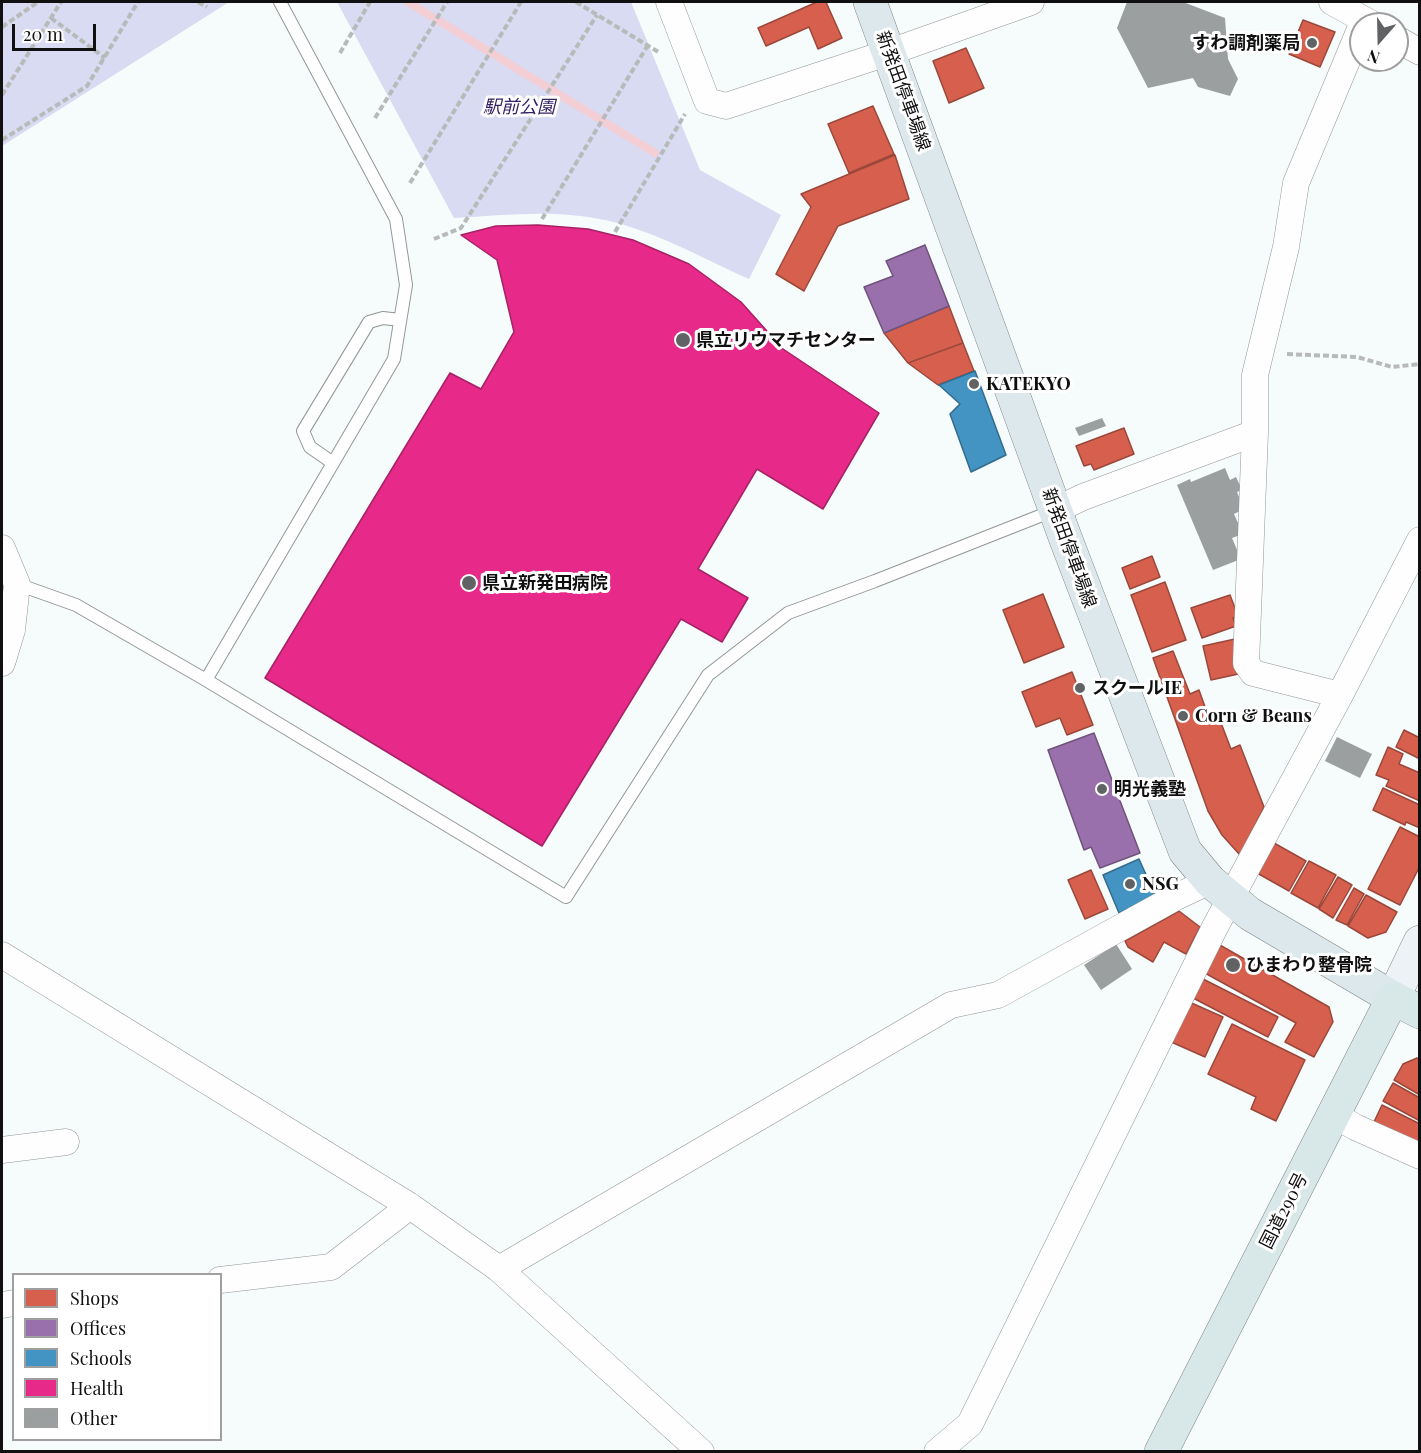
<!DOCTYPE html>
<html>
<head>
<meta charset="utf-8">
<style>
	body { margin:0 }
	#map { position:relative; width:1421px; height:1453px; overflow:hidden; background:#f6fbfc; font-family:"Playfair Display",serif }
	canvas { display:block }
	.frame { position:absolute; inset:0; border:3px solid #101010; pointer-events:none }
	.legend { position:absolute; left:12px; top:1273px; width:210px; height:168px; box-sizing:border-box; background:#fff; border:2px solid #9f9f9f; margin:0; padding:8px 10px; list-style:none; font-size:18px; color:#101010 }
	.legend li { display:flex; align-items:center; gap:12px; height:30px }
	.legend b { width:30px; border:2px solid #9f9f9f }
	.north { position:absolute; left:1349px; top:12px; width:60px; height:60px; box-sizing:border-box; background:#fff; border:2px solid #9f9f9f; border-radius:50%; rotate:200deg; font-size:16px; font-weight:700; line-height:24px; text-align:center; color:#101010 }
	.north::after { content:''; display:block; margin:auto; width:21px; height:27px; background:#606263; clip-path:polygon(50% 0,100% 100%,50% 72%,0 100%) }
	.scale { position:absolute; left:12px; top:24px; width:84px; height:27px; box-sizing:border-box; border:3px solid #101010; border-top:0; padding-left:8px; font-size:18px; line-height:21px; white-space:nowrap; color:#101010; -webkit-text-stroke:4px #fff; paint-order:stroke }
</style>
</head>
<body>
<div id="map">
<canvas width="1421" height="1453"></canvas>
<div class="frame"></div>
<ul class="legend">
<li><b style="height:16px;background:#d6604d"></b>Shops</li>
<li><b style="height:16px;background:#9970ab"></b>Offices</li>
<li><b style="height:16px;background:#4393c3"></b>Schools</li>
<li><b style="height:16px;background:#e7298a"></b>Health</li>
<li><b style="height:16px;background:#9b9fa0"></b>Other</li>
</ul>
<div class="north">N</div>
<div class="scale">20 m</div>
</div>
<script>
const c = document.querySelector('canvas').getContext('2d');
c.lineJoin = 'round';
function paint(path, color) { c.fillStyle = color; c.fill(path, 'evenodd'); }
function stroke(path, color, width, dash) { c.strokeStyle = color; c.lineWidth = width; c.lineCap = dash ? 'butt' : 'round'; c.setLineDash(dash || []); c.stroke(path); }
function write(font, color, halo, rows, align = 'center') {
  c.font = font + ' "Playfair Display","Noto Sans JP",serif'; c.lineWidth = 6; c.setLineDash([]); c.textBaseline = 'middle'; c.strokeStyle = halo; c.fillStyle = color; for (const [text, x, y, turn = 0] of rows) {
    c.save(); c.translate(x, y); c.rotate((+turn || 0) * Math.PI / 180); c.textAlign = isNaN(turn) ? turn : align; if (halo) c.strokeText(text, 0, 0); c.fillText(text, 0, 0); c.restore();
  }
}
paint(new Path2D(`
	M2,2H229L2,146Z
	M337,2H631L700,170L781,215L749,279C702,258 655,231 605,220C555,209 504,215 454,218Z`), '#d8dbf1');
const shops = new Path2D(`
	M817,2H826L842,38L818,49L809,27L766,46L758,28Z
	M1303,20L1335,32L1320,67L1289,54Z
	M966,48L984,88L949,103L933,61Z
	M873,106L894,154L849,173L828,124Z
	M895,155L909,199L838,226L804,291L776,274L811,207L801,194Z
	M949,306L963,343L908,363L884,333Z
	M963,343L974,371L938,385L908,363Z
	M1124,428L1134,454L1094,470L1091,464L1084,466L1076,446Z
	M1152,556L1160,577L1130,589L1122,568Z
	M1165,582L1186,640L1152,652L1131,595Z
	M1043,594L1064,647L1024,663L1003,610Z
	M1230,595L1238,616L1233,618L1236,626L1202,638L1191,608Z
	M1235,639L1243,673L1211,680L1203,646Z
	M1173,651L1190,694L1199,690L1209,718L1218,715L1231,749L1240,745L1264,807L1240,855L1222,835L1208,811L1153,658Z
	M1072,672L1093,725L1067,735L1060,718L1036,727L1022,692Z
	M1404,730L1420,738V759L1396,747Z
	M1388,747L1403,754L1399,764L1420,773V801L1386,786L1389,780L1376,775Z
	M1383,788L1420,805V828L1406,822L1405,825L1373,810Z
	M1400,827L1420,837V866L1400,905L1368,889Z
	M1274,843L1306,861L1289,891L1257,873Z
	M1309,861L1336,875L1318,908L1291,893Z
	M1091,870L1108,909L1085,919L1068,880Z
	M1338,877L1352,885L1333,918L1319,909Z
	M1354,888L1364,894L1347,925L1336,920Z
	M1366,895L1397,912L1386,932L1368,938L1348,926Z
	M1179,911L1200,927L1186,954L1164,942L1153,962L1128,947L1125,941Z
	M1218,944L1329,1007L1333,1022L1314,1057L1285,1042L1296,1023L1203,972Z
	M1203,979L1278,1017L1268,1037L1193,998Z
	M1187,1001L1223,1017L1205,1057L1169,1041Z
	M1232,1024L1305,1060L1276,1121L1251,1109L1256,1097L1208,1074Z
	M1417,1058L1420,1059V1095L1394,1080L1403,1064Z
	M1393,1083L1420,1098V1121L1383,1101Z
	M1382,1105L1420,1124V1148L1373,1124Z`);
paint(shops, '#d6604d');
stroke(shops, '#9b483b', 1.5);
const offices = new Path2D(`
	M925,245L949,306L884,333L864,287L893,276L886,261Z
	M1094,733L1140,853L1100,868L1091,847L1084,850L1048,750Z`);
paint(offices, '#9970ab');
stroke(offices, '#70537c', 1.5);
const schools = new Path2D(`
	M975,371L1006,455L971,472L950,414L960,404L939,385Z
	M1139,859L1156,897L1119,913L1103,875Z`);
paint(schools, '#4393c3');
stroke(schools, '#346c8d', 1.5);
const health = new Path2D(`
	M538,225L588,229L633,240L689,264L741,302L783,349L879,413L823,509L757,469L698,569L748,598L722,642L681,619L542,846L265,678L450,373L481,389L514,332L497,260L461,235L496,226Z`);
paint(health, '#e7298a');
stroke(health, '#a62265', 1.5);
stroke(new Path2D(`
	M408,2L655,153`), '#f4ced5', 8);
paint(new Path2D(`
	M1127,2H1183L1225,18L1228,59L1238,79L1230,96L1198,87L1193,78L1148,88L1117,28Z
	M1102,418L1106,426L1079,436L1075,428Z
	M1225,468L1230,480L1236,477L1242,490L1237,492L1244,509L1234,514L1243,534L1232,538L1241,559L1213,570L1177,485L1190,479L1191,482Z
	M1337,737L1372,754L1360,778L1325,761Z
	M1116,944L1132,969L1101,990L1084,965Z`), '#9b9fa0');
const lane = new Path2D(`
	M333,463L310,447L303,431L369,322L383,318L400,320
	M17,584L76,605L206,680L394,359L406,285L396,219L280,2
	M206,680L566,897L708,675L788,613L875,581L1055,510`);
const street = new Path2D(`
	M669,2L707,101L726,106L890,52L1031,2
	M1332,2L1372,24
	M1397,39L1420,52
	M1255,433L1246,663L1253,673L1340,695
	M1056,510L1083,497L1255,433V375L1286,247L1296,183L1361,27
	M2,548L17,584L12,630L2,663
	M2,955L410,1206L499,1269L701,1452
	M1333,1114L1355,1127L1420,1156
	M2,1150L66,1142
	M499,1269L951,1005L998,995L1176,897L1210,881
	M220,1280L331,1267L410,1206
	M2,1305L14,1303
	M937,1452L970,1424L1215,927L1340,695L1420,540`);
const secondary = new Path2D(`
	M1393,998L1420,942`);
const primary = new Path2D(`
	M870,2L1065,537L1185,851L1210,881L1250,914L1393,998`);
const highway = new Path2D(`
	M1161,1452L1393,998L1420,1012`);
stroke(lane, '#949696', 14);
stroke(street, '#949696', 27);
stroke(secondary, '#8a8c8d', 34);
stroke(primary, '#818384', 34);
stroke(highway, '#818384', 34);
stroke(new Path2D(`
	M198,2L207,7
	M576,2L660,53
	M51,18L105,58
	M2,27L38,2
	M340,53L370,2
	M2,95L61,2
	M375,118L447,2
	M2,140L87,86L138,2
	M410,183L521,2
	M542,219L648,45
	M615,232L685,114
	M434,239L461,228L597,15
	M1287,354L1357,357L1392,367L1420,364`), '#b8b9b9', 4, [6, 3]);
stroke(lane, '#fefeff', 12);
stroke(street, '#fefeff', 26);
stroke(secondary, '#ecf2f5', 33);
stroke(primary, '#dce8ec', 33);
stroke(highway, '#d8e8e8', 33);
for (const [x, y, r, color] of [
	[1312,43,6,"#606263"],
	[683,340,8,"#606263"],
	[974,384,6,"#606263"],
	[469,583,8,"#606263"],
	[1080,688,6,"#606263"],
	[1183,716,6,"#606263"],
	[1102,789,6,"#606263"],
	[1130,884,6,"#606263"],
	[1233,965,8,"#606263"]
]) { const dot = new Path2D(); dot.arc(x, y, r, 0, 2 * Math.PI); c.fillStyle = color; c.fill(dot); stroke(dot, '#fff', 2); }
write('bold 18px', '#101010', '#fff', [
	["すわ調剤薬局",1300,43,"right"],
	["県立リウマチセンター",696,340],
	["KATEKYO",986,384],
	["県立新発田病院",482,583],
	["スクールIE",1092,688],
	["Corn & Beans",1195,716],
	["明光義塾",1114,789],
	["NSG",1142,884],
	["ひまわり整骨院",1246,965]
], 'left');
write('18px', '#101010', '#fff', [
	["新発田停車場線",903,91,70],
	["新発田停車場線",1069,548,70],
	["国道290号",1284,1211,-63]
]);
write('italic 18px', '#352365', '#fff', [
	["駅前公園",519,107]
]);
</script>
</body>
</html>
